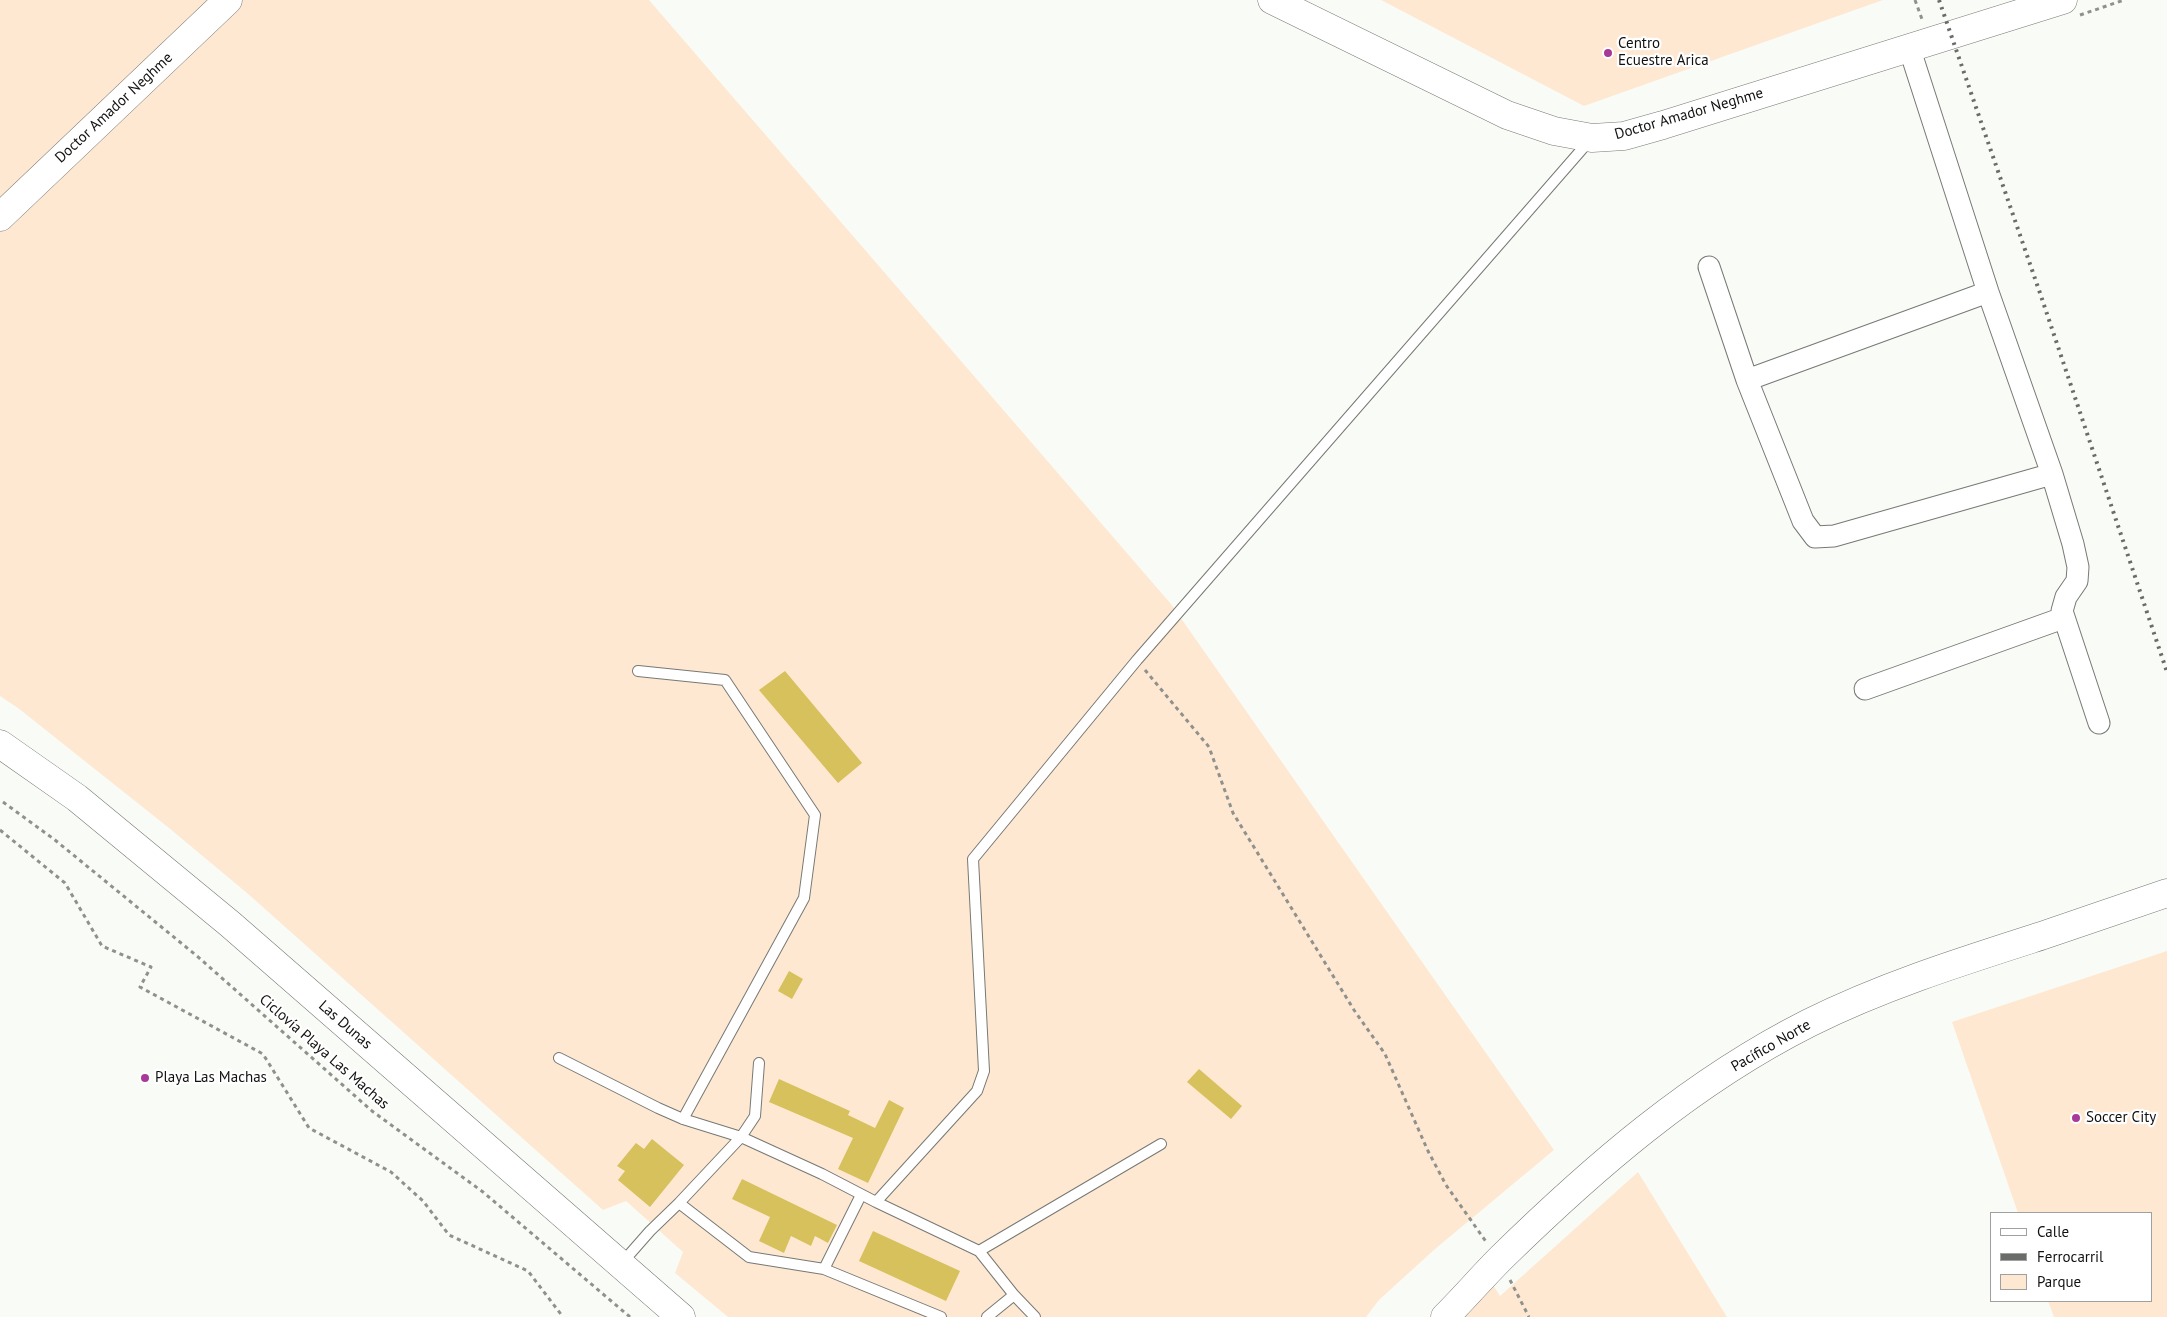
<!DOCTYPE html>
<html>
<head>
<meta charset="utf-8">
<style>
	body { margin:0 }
	#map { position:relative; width:2167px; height:1317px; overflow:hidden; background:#f9fcf6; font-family:"PT Sans",sans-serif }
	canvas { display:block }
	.legend { position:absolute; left:1990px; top:1212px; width:162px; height:90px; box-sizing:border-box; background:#fff; border:1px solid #a0a09f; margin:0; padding:6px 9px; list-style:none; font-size:15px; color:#111210 }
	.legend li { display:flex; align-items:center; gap:10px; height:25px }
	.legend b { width:25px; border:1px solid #a0a09f }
</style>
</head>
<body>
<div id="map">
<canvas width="2167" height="1317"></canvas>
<ul class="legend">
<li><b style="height:6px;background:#fff"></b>Calle</li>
<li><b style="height:6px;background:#6a6c69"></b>Ferrocarril</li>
<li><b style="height:14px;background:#ffe8d2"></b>Parque</li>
</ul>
</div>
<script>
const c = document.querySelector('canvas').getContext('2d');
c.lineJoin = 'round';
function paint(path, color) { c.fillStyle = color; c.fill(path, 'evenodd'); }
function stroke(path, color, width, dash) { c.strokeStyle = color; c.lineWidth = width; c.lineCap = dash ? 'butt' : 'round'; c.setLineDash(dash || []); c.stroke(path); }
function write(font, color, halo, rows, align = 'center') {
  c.font = font + ' "PT Sans",sans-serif'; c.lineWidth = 4.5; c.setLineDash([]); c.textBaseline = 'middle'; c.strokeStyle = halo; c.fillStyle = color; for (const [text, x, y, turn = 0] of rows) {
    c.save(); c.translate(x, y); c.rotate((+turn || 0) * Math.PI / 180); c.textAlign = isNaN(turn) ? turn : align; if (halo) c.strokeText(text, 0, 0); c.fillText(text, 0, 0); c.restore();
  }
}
paint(new Path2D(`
	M0,0H649L1171,604L1554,1150L1435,1249L1379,1300L1366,1317H728L675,1273L683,1252L626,1201L603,1210L247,893L169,828L18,708L0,696Z
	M1381,0H1883L1584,106Z
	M2167,951V1317H2054L2048,1301H2151V1213H2018L1952,1022Z
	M1638,1172L1727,1317H1454L1493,1285L1500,1296Z`), '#ffe8d2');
paint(new Path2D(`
	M785,671L862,763L838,783L759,690Z
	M789,971L803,979L792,999L778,991Z
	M1199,1069L1242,1106L1231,1119L1187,1082Z
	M779,1079L850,1111L848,1115L875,1128L889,1100L904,1108L868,1183L838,1169L853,1138L769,1102Z
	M652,1139L684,1165L650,1207L618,1180L625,1171L617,1166L636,1143L644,1149Z
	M742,1179L837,1225L828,1243L815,1236L811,1246L791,1236L784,1253L759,1241L770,1217L732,1199Z
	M873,1231L960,1271L946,1301L859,1261Z`), '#d6c15c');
const lane = new Path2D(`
	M638,671L725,680L815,815L804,898L683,1119
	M559,1058L658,1108L683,1119L741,1137L822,1174L876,1202L979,1251L1014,1295L1035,1317
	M876,1202L977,1091L984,1071L973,859L1137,660L1590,140
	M679,1203L749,1257L824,1269L941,1317
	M979,1251L1161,1144
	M621,1264L650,1231L679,1203L741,1137L755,1116L759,1063
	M824,1269L861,1195
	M987,1317L1014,1295`);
const street = new Path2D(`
	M1909,47L1988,292L2052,474L2073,544L2078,567L2077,581L2066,597L2062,611L2099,723
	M1709,267L1747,380L1803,521L1815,537L1834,536L2052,474
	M1747,380L1988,292
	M1865,689L2063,618`);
const secondary = new Path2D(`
	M1272,0L1507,115L1554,131L1592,138L1624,136L1663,125L2063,0
	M0,217L228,0
	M0,744L77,798L230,924L681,1317
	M1445,1317C1464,1298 1482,1277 1501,1258C1594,1167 1692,1082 1809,1023C1883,986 1963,961 2041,936C2083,922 2125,907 2167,893`);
stroke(lane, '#767974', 12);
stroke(street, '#767974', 23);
stroke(secondary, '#767974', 29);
stroke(new Path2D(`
	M1915,0L1923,22
	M2080,15L2124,0
	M1145,670L1209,747L1233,813L1354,1010L1385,1054L1428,1151L1446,1185L1487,1243
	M3,802L55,840L197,956L372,1111L483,1192L630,1317
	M0,830L65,883L102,946L151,967L140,987L263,1054L309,1128L391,1172L423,1201L449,1235L528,1271L563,1317
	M1510,1280L1529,1317`), '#8f918d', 3, [4, 4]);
stroke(lane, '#fff', 10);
stroke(street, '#fff', 21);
stroke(secondary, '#fff', 28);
stroke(new Path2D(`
	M1939,0L2041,296L2167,672`), '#6a6c69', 4, [2.5, 5]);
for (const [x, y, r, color] of [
	[1608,53,5,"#a73998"],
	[145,1078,5,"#a73998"],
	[2076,1118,5,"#a73998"]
]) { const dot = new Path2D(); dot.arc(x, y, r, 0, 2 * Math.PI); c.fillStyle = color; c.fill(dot); stroke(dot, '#fff', 2); }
write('15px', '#111210', '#fff', [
	["Centro",1618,44],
	["Ecuestre Arica",1618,61],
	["Playa Las Machas",155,1078],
	["Soccer City",2086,1118]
], 'left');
write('15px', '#111210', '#fff', [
	["Doctor Amador Neghme",114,108,-43],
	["Doctor Amador Neghme",1689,114,-16],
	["Las Dunas",345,1025,41],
	["Pacífico Norte",1771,1046,-30],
	["Ciclovía Playa Las Machas",324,1052,41]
]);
</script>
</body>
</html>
